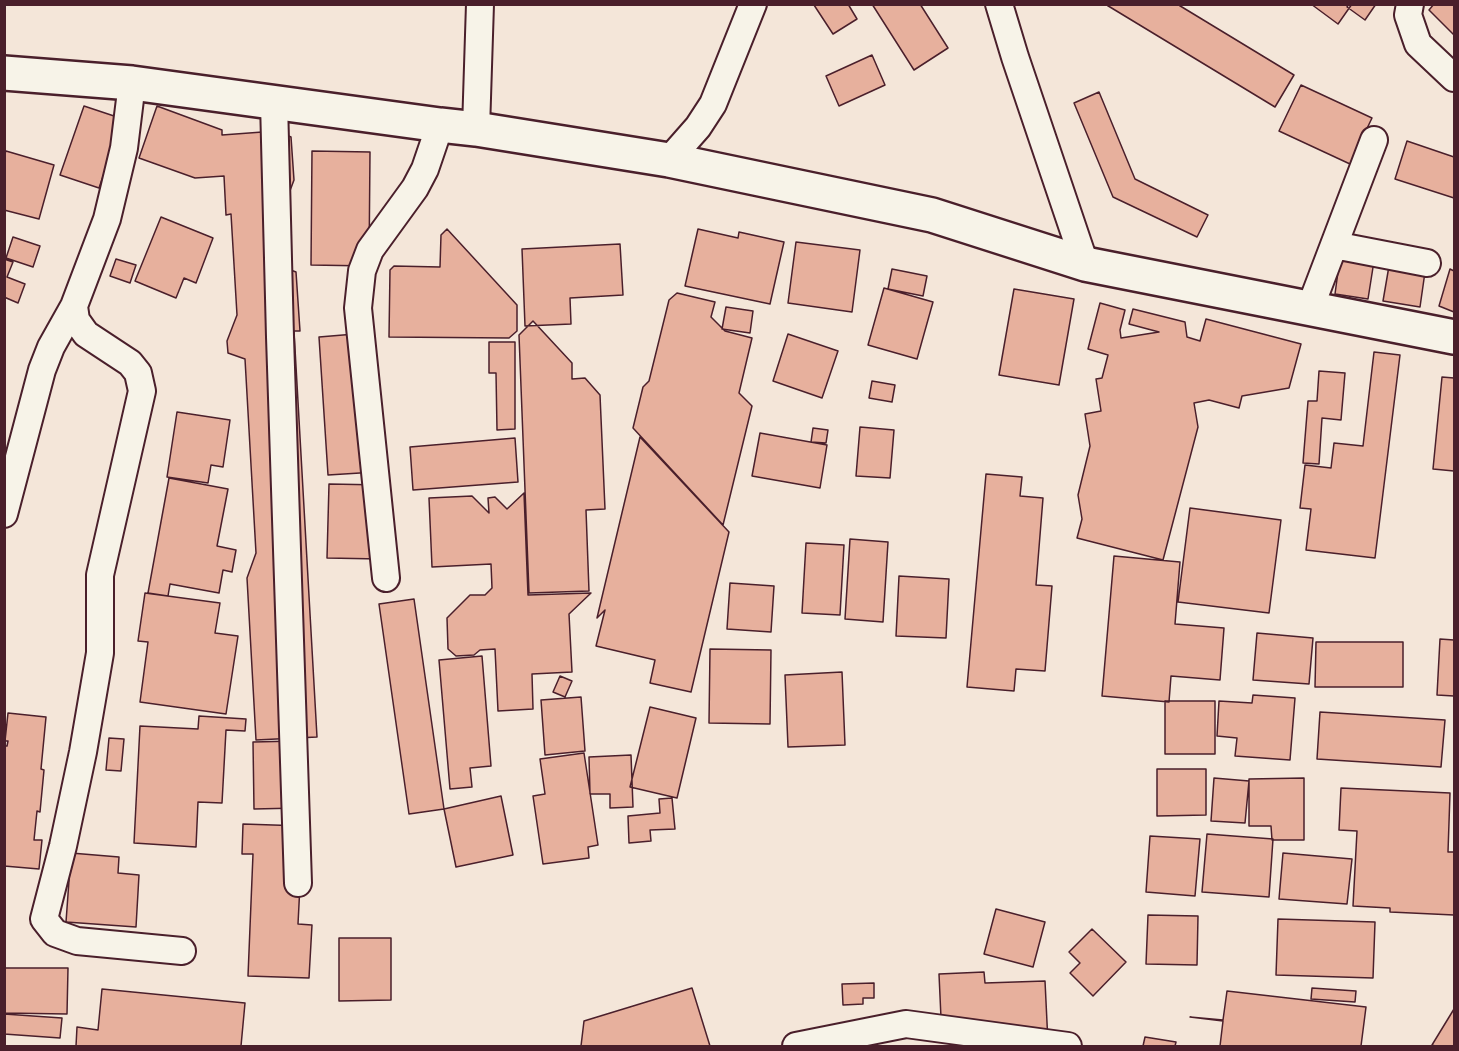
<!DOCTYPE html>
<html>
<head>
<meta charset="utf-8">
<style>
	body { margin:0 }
	#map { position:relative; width:1459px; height:1051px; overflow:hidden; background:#f4e6d9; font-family:Delius,sans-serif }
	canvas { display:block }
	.frame { position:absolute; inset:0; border:6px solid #4a1f2b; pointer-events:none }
</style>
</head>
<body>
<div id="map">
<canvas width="1459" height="1051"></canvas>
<div class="frame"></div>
</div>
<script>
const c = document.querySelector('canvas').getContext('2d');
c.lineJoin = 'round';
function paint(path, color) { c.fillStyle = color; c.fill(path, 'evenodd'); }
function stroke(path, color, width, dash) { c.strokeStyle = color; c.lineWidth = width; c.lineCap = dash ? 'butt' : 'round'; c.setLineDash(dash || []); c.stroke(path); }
const building = new Path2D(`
	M816,4H848L857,19L833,34L814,5Z
	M872,4H920L948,48L914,70Z
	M1105,4H1177L1294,75L1275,107Z
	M1311,4H1352L1338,24Z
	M1349,4H1376L1365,20L1347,7Z
	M1434,4H1454V35L1429,10Z
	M872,55L885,85L839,106L826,76Z
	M1301,85L1372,118L1350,164L1279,131Z
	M1099,92L1135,179L1208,215L1197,237L1113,197L1074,103Z
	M84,106L123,119L99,188L60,175Z
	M157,106L222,130V135L276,131L291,137L294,180L285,204L288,269L296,272L300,331H294L317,737L256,740L247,578L256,553L245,359L228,353L227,341L237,315L231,214L226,215L224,176L195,178L139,158Z
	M1407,141L1454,157V198L1395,179Z
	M6,151L54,165L39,219L4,210V156Z
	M312,151L370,152L369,266L311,265Z
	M161,217L213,238L196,283L184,278L176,298L135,281Z
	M447,229L517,305V331L509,338L389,337L390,270L394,266L440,267L441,235Z
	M698,229L738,238L739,232L784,242L770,304L685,286Z
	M13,237L40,246L33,267L6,258Z
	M796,242L860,250L852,312L788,303Z
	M620,244L623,295L570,298L571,324L525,326L522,249Z
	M1340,257L1374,261L1368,299L1335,294Z
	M4,259L13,262L7,277L25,284L18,303L4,297Z
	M116,259L136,265L130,283L110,276Z
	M1389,266L1425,272L1420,307L1383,301Z
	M892,269L927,276L923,296L888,289Z
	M1450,269L1454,271V312L1439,306Z
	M884,288L933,302L917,359L868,345Z
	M1014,289L1074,299L1059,385L999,375Z
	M677,293L715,302L711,317L725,331L752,338L739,393L752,406L723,525L633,428L643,387L649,381L669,300Z
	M1100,303L1125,310L1120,330L1121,338L1159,332L1129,324L1133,309L1185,322L1187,337L1200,341L1206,319L1301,344L1289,388L1242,396L1239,408L1209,400L1194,403L1198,427L1163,560L1077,538L1082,519L1078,495L1090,446L1085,414L1101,411L1096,379L1102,378L1108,355L1088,349Z
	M726,307L753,311L750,333L722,329Z
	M533,321L572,363V379L585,378L600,395L605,509L586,510L589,591L529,593L519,335Z
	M367,333L376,472L328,475L319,337Z
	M788,334L838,351L822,398L773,381Z
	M489,342H515V429L497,430L496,373H489Z
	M1374,352L1400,355L1375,558L1306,550L1311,509L1300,508L1305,465L1331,468L1334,443L1363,446Z
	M1319,371L1345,373L1341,420L1322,418L1319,464L1303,463L1308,401H1317Z
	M1442,377L1454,378V471L1433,469Z
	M872,381L895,385L892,402L869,398Z
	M177,412L230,420L223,467L211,465L208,483L167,477Z
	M860,427L894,430L890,478L856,476Z
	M813,428L828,430L826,443L811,442Z
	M760,433L827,445L820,488L752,476Z
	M640,437L729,532L691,692L650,683L655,660L596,646L605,610L597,618Z
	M515,438L518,482L413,490L410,447Z
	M986,474L1022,477L1020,496L1043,498L1036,585L1052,586L1045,671L1016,669L1014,691L967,687Z
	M169,478L228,489L217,546L236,550L232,572L223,570L219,593L170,584L168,596L148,593Z
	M329,484L382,485L380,559L327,558Z
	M524,493L528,595L591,593L569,614L572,672L532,674L533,709L498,711L495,649L480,650L474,655L456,656L448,649L447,618L470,595H485L492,588L491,564L432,567L429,498L472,496L489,513L488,498L495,497L507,509Z
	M1190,508L1281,520L1269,613L1178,602Z
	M850,539L888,542L883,622L845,619Z
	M806,543L844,545L840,615L802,613Z
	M1114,556L1180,562L1175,624L1224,628L1220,680L1171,676L1169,702L1102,696Z
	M899,576L949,579L946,638L896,636Z
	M730,583L774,586L771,632L727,629Z
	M145,593L220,603L215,633L238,636L226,714L140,702L148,642L138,641Z
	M414,599L444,809L409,814L379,604Z
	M1257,633L1313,638L1309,684L1253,680Z
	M1440,639L1454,640V696L1437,695Z
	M1316,642H1403V687H1315Z
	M710,649L771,650L770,724L709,723Z
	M482,656L491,766L470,768L472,787L450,789L439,660Z
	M842,672L845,745L788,747L785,675Z
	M560,676L572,681L565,697L553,692Z
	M1253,695L1295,698L1290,760L1235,756L1237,738L1217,736L1219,701L1252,703Z
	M581,697L585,751L545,755L541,700Z
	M1165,701H1215V754H1165Z
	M650,707L696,718L677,798L630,787Z
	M1320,712L1445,720L1441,767L1317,759Z
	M8,713L46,717L41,769L44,770L40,812L37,811L34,840H42L39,869L4,866V746H7L8,741H5Z
	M199,716L246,719L245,731L226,730L222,803L198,802L196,847L134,843L140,726L198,729Z
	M109,738L124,739L121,771L106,770Z
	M296,741L298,808L254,809L253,742Z
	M584,753L598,845L588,847L589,858L543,864L533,796L545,794L540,759Z
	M631,755L633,807L610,808V794H590L589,757Z
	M1157,769H1206V815L1157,816Z
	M1214,778L1249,781L1245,823L1211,821Z
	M1304,778V840H1272L1271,826H1249V779Z
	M1341,788L1450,793L1448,852H1454V915L1390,912V908L1353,906L1357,831L1339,830Z
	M501,796L513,855L456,867L444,809Z
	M672,798L675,829L650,830L651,841L629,843L628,816L660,813L659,799Z
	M243,824L303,826L298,924L312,925L309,978L248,976L253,854H242Z
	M1207,834L1273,839L1269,897L1202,892Z
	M1150,836L1200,839L1195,896L1146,892Z
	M71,853L119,857L118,873L139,875L136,927L66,922Z
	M1283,853L1352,859L1347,904L1279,899Z
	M996,909L1045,922L1033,967L984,954Z
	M1148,915L1198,916L1197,965L1146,964Z
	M1278,919L1375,922L1373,978L1276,975Z
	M1092,929L1126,962L1093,996L1070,973L1080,963L1069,952Z
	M339,938H391V1000L339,1001Z
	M4,968H68L67,1014L4,1013Z
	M984,972L985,983L1045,981L1048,1043L942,1040L939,974Z
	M874,983V998H863V1004L843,1005L842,984Z
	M692,988L710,1046H581L584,1021Z
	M1312,988L1356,991L1355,1002L1311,999Z
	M102,989L245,1003L241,1046H76L77,1027L98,1030Z
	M1227,991L1366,1007L1361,1046H1220L1223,1021L1190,1017L1223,1020Z
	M1454,1009V1046H1435L1432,1045Z
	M4,1014L62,1018L60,1038L4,1034Z
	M1145,1037L1176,1042L1175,1046H1143Z`);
paint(building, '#e7b09d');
stroke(building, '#4a1f2b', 1.5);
const street = new Path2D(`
	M999,4L1015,57L1085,264
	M1410,4L1408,15L1418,44L1454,78
	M132,83L124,148L107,219L74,306L76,320L86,334L130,363L138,373L142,391L100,575V653L83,752L63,846L44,919L55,933L77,941L182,951
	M274,102L280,337L298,883
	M476,129L480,4
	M669,160L698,127L713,104L753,4
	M1334,245L1427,263
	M1310,308L1374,140
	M4,514L42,370L51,347L74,306
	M386,578L358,308L362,271L370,250L415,188L425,169L440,125
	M796,1046L906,1024L1068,1046`);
const secondary = new Path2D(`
	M4,73L132,83L440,125L476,129L669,160L932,215L1085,264L1454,337`);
stroke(street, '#4a1f2b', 30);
stroke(secondary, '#4a1f2b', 38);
stroke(street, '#f7f3e8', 26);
stroke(secondary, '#f7f3e8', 33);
</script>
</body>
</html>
